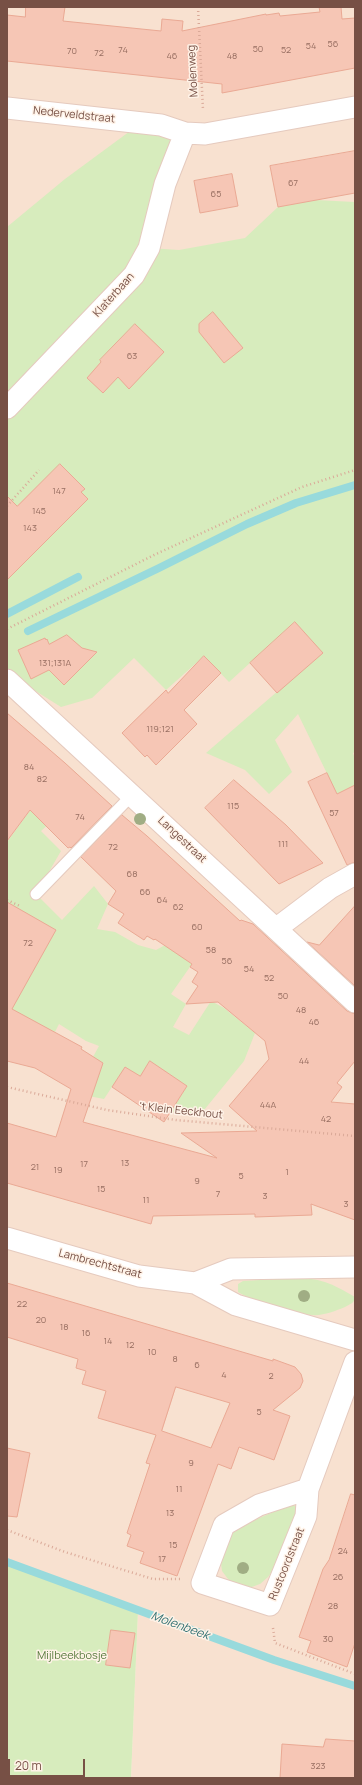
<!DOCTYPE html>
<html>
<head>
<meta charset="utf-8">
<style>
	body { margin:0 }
	#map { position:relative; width:362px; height:1785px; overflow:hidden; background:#feeedf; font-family:Manrope,sans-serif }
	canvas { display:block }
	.frame { position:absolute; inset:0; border:8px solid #775045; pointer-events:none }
	.scale { position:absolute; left:8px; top:1759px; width:77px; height:18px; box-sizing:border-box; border:2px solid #775045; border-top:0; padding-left:5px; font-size:12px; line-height:14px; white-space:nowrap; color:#775045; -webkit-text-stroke:3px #fff3e8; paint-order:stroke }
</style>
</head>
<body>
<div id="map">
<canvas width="362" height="1785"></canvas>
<div class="frame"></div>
<div class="scale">20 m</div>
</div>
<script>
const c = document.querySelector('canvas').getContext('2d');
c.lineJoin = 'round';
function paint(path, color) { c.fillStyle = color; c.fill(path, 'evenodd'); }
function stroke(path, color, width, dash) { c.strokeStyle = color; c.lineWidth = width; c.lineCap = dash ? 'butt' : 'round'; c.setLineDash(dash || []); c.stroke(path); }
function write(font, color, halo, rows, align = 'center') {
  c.font = font + ' Manrope,sans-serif'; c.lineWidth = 3; c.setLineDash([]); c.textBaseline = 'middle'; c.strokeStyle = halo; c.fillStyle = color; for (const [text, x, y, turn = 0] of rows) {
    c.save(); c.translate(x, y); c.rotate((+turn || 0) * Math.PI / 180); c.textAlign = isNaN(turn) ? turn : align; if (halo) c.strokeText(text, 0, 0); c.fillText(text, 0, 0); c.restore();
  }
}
paint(new Path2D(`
	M7,7H355V1778H131L138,1611L7,1562Z`), '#f8e1d0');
paint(new Path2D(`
	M141,123L185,133L149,248L179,250L245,238L278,207L316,200L355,202V752L353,753L355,759V785L337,794L298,714L275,740L292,772L269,794L245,770L206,753L322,653L295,622L229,682L204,656L166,690L134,658L92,698L61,707L7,673V227L65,179Z
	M65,763L90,786L41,831L61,851L36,894L62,920L94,886L108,904L97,929L115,932L138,945L156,950L167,944L192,964L171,994L186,1004L173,1027L189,1035L211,1001L224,1008L255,1033L244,1061L200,1115L171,1112L187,1086L150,1061L140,1076L125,1067L104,1099L78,1094V1084L99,1046L86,1041L59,1024L55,1032L40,1025L7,1048V842Z
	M293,1278C321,1278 331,1283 355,1297C355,1303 350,1304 345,1307C335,1311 323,1316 312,1315C294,1313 252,1301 238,1292V1284L243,1281Z
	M292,1504L297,1507L299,1510L280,1560L268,1577L260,1584L249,1588L236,1586L228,1579L222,1571L221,1563L229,1536L236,1528Z
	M7,1562L138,1611L131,1778H7Z`), '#d7ecbd');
stroke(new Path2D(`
	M7,614L78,577
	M28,631L159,568L247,524L296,503L355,485
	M7,1562L274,1660L355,1686`), '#98dadc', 8);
const building = new Path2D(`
	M26,7H65L63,21L161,31L162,19L183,21L182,31L266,14V15L279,13L280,16L320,12L319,7H341L342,19L355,18V68L222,93V84L7,61V15L25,17Z
	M355,151V193L278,207L270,166Z
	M232,174L238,206L200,213L194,181Z
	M213,312L243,348L224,363L199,332V324Z
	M135,324L164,352L129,389L118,377L103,393L87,378L101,362L100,360Z
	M60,464L85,489L81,492L88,499L7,580V496L17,506Z
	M295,622L323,653L277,693L250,663Z
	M67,635L82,648L97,652L64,685L49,670L31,679L18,650L45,638L46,640L47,639L49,644Z
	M204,656L221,673L184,710L197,724L156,765L147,755L145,757L122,733L166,690L168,693Z
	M7,713L65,763L112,806L71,848L70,847L68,848L30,810L7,841Z
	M327,773L337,794L355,785V862L347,865L308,782Z
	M234,780L286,825L323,863L279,884L205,808Z
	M122,815L147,836L240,921L241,920L253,924L347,1011L355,1014V1061L337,1083L342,1087L331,1102L355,1104V1220L311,1204L312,1215L255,1217V1214L153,1216L151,1224L7,1183V1123L56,1137L71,1089L35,1068L7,1061V902L56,930L12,1009L82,1047L81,1049L103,1063L83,1122L217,1158L181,1133L257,1131L229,1106L269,1059L265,1041L218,1002L186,1004L198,986L192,982L198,972L190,967L192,964L155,939L154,940L147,936L144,940L118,923L124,914L108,904L116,891L81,857Z
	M355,906V986L307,942L319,945Z
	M150,1061L187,1086L164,1122L112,1087L125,1067L140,1076Z
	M7,1283L273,1361V1359L295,1367L301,1374L303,1381L300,1388L273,1410L290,1416L274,1460L239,1447L231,1469L218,1464L177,1576L140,1563L144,1552L127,1546L131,1535L127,1533L150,1464L146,1463L156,1435L98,1418L106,1391L82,1384L86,1371L76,1368L78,1359L7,1337ZM176,1387L230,1403L211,1448L162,1431Z
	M7,1448L30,1453L17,1517L7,1516Z
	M351,1494L355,1495V1643L347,1667L307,1652L311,1641L299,1637L323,1569L329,1560Z
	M111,1630L135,1633L130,1668L106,1665Z
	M326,1739L355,1741V1778H280L282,1744L323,1747Z`);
paint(building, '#f6c6b5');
stroke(building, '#eaa994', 1);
const service = new Path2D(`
	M36,894L132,795`);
const minor = new Path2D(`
	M7,108L161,125L185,133L205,134L355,107
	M7,408L134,275L149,248L165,184L185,133
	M7,680L355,1002
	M277,928L330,888L355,874
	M7,1238L139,1276L195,1283L236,1305L355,1340
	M195,1283L231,1269L355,1267
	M308,1489L259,1505L224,1525L202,1583L270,1605L306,1516L308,1489L355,1362`);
stroke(service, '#e5cabe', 13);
stroke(minor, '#e5cabe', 23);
stroke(new Path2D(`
	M198,7L203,110
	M7,506L39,470
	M7,629L154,555L278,498L302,487L355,470
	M7,900L20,906
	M7,1087L107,1110L176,1120L355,1136
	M7,1530L65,1552L153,1579H180
	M273,1628L275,1643L355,1674`), '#daa998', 2.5, [1, 3]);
stroke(service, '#fff', 11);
stroke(minor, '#fff', 21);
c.fillStyle = '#a0ad84';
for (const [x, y] of [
	[140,819],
	[304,1296],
	[243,1568]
]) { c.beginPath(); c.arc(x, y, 6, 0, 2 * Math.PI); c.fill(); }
write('9px', '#976e61', null, [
	["56",333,44],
	["54",311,46],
	["50",258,49],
	["74",123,50],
	["52",286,50],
	["70",72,51],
	["72",99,53],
	["46",172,56],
	["48",232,56],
	["67",293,183],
	["65",216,194],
	["63",132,356],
	["147",59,491],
	["145",39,511],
	["143",30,528],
	["131;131A",55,663],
	["119;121",160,729],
	["84",29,767],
	["82",42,779],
	["115",233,806],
	["57",334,813],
	["74",80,817],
	["111",283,844],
	["72",113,847],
	["68",132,874],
	["66",145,892],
	["64",162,900],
	["62",178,907],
	["60",197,927],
	["72",28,943],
	["58",211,950],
	["56",227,961],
	["54",249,969],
	["52",269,978],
	["50",283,996],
	["48",301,1010],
	["46",314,1022],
	["44",304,1061],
	["44A",268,1105],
	["42",326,1119],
	["13",125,1163],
	["17",84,1164],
	["21",35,1167],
	["19",58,1170],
	["1",287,1172],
	["5",241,1176],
	["9",197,1181],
	["15",101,1189],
	["7",218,1194],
	["3",265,1196],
	["11",146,1200],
	["3",346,1204],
	["22",22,1304],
	["20",41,1320],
	["18",64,1327],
	["16",86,1333],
	["14",108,1341],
	["12",130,1345],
	["10",152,1352],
	["8",175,1359],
	["6",197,1365],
	["4",224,1375],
	["2",271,1376],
	["5",259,1412],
	["9",191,1463],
	["11",179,1489],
	["13",170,1513],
	["15",173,1545],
	["24",343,1551],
	["17",162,1559],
	["26",338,1577],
	["28",333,1606],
	["30",328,1639],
	["323",318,1766]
]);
write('11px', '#775045', '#fff3e8', [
	["Molenweg",193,71,-93],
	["Nederveldstraat",74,115,6],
	["Klaterbaan",114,295,-48],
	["Langestraat",182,840,43],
	["'t Klein Eeckhout",181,1111,6],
	["Lambrechtstraat",100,1264,15],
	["Rustoordstraat",287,1564,-68]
]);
write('11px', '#54783a', '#fff3e8', [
	["Mijlbeekbosje",72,1656]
]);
write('italic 12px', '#357476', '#fff3e8', [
	["Molenbeek",180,1626,20]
]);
</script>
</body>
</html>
